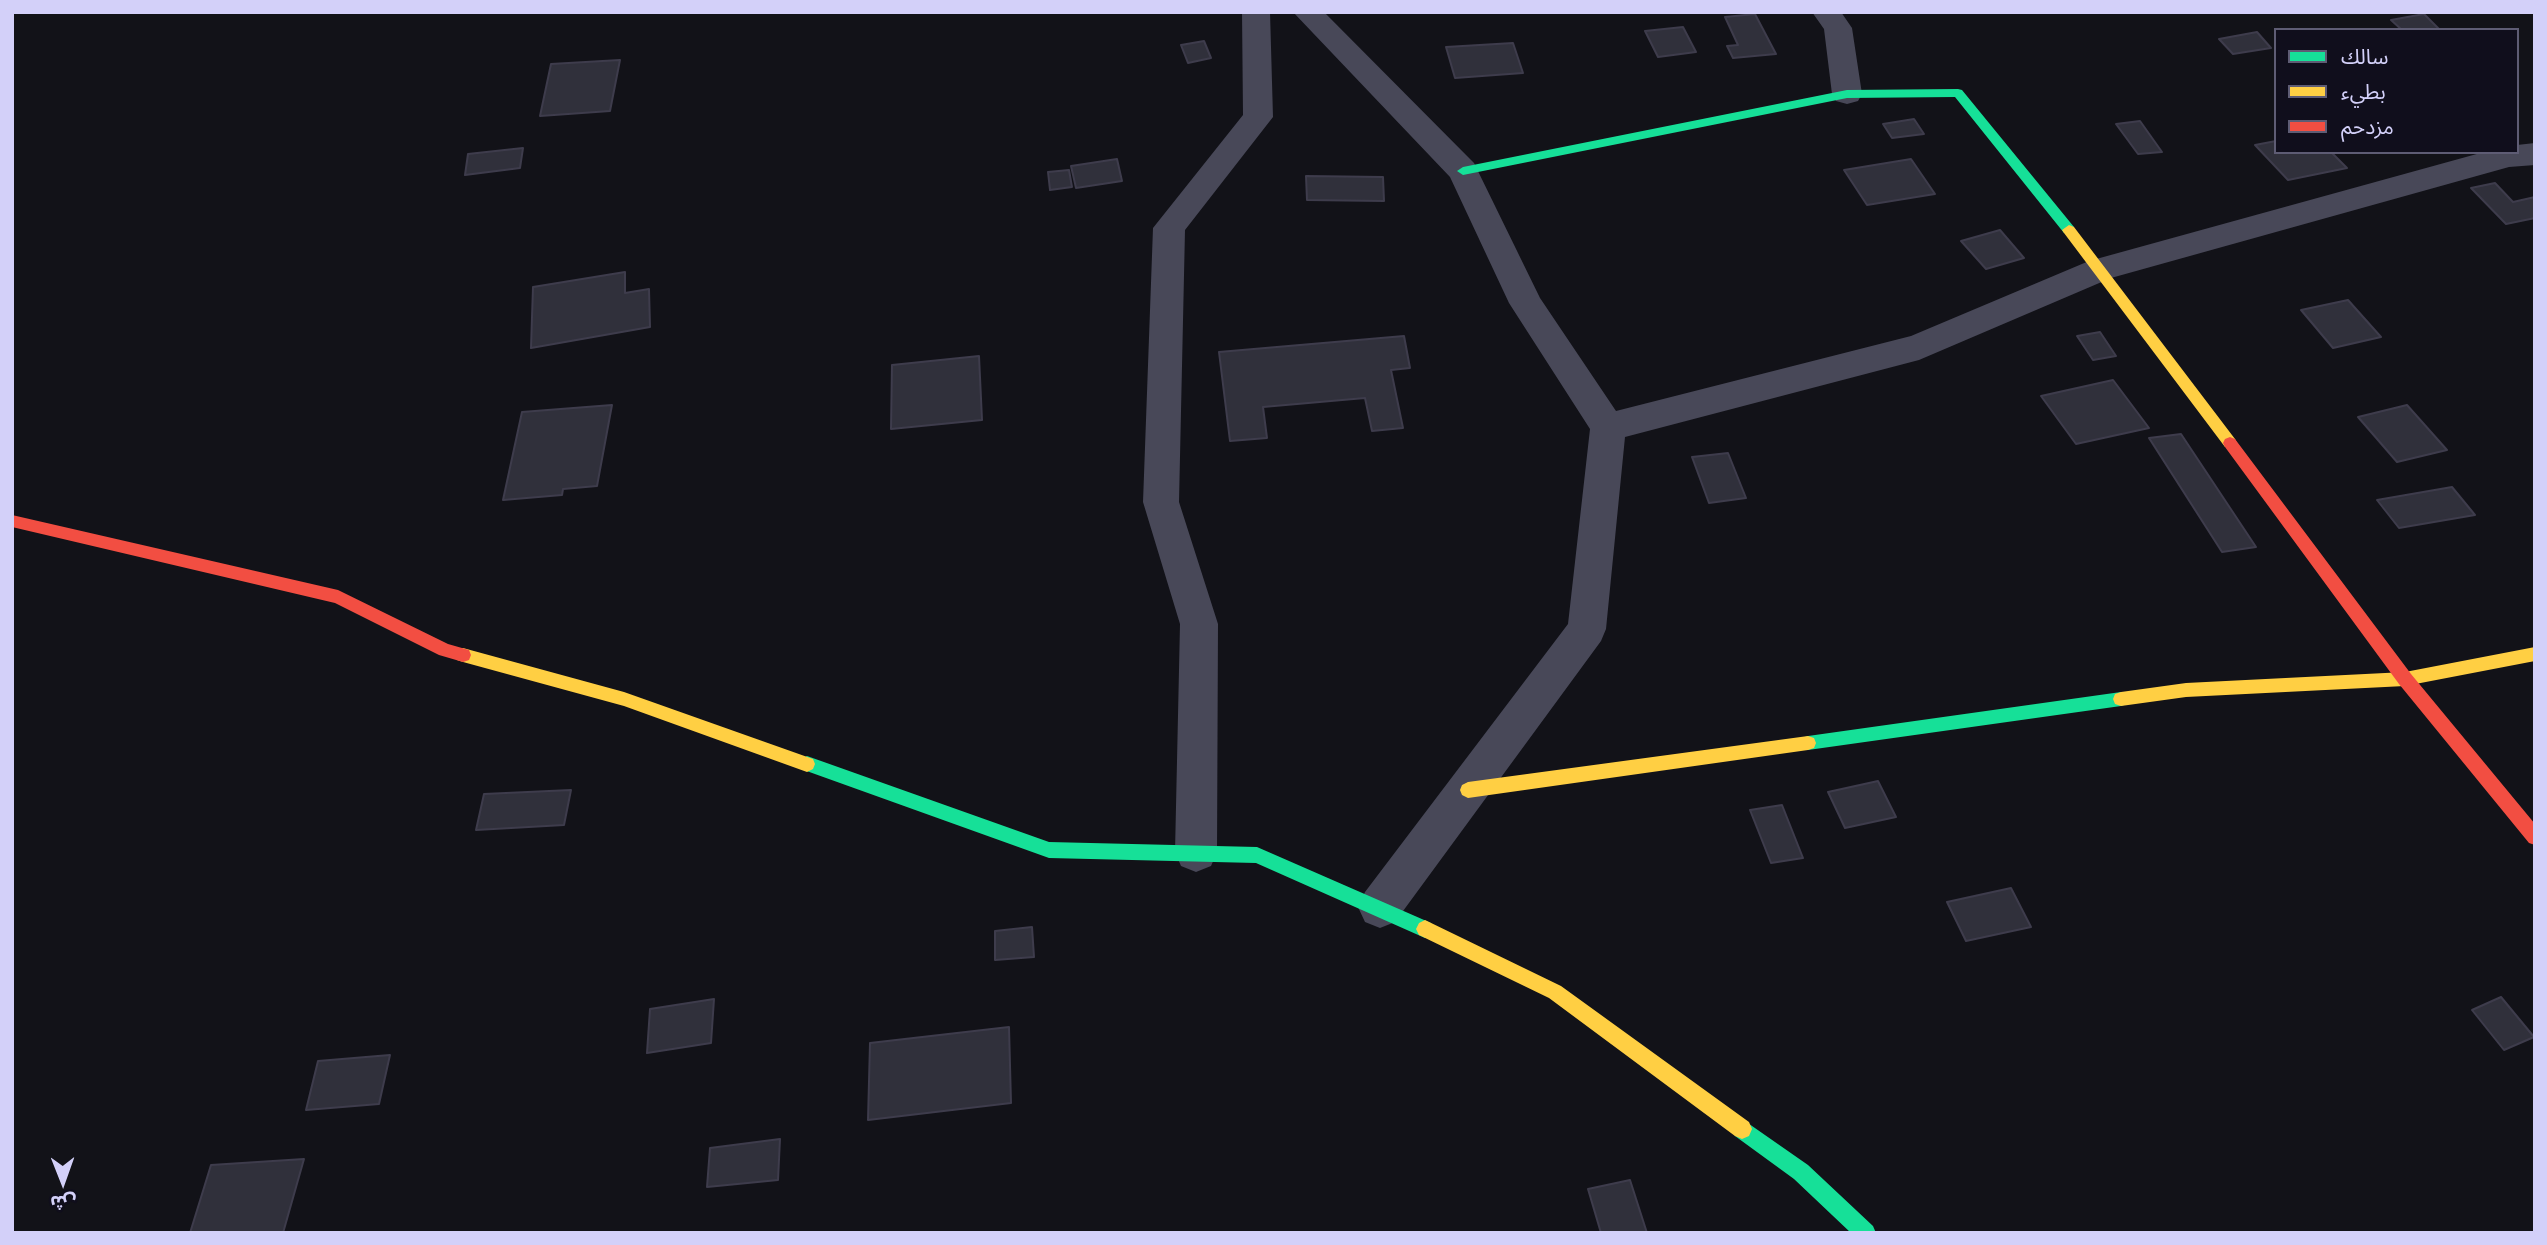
<!DOCTYPE html>
<html>
<head>
<meta charset="utf-8">
<style>
	body { margin:0 }
	#map { position:relative; width:2547px; height:1245px; overflow:hidden; background:#121218; font-family:"Archivo Narrow","Noto Sans Arabic",sans-serif }
	canvas { display:block }
	.frame { position:absolute; inset:0; border:14px solid #d3d0f9; pointer-events:none }
	.legend { position:absolute; left:2274px; top:28px; width:245px; height:126px; box-sizing:border-box; background:#100e1c; border:2px solid #5e5c74; margin:0; padding:9px 12px; list-style:none; font-size:21px; color:#d3d0f9 }
	.legend li { display:flex; align-items:center; gap:14px; height:35px }
	.legend b { width:35px; border:2px solid #5e5c74 }
	.north { position:absolute; left:28px; top:1147px; width:70px; height:70px; -webkit-text-stroke:5px #100e1c; paint-order:stroke; rotate:179deg; font-size:19px; font-weight:700; line-height:28px; text-align:center; color:#d3d0f9 }
	.north::after { content:''; display:block; margin:auto; width:24px; height:32px; background:#d3d0f9; clip-path:polygon(50% 0,100% 100%,50% 72%,0 100%) }
</style>
</head>
<body>
<div id="map">
<canvas width="2547" height="1245"></canvas>
<div class="frame"></div>
<ul class="legend">
<li><b style="height:9px;background:#16e098"></b>سالك</li>
<li><b style="height:9px;background:#ffcf43"></b>بطيء</li>
<li><b style="height:9px;background:#f24e42"></b>مزدحم</li>
</ul>
<div class="north">ش</div>
</div>
<script>
const c = document.querySelector('canvas').getContext('2d');
c.lineJoin = 'round';
function paint(path, color) { c.fillStyle = color; c.fill(path, 'evenodd'); }
function stroke(path, color, width, dash) { c.strokeStyle = color; c.lineWidth = width; c.lineCap = dash ? 'butt' : 'round'; c.setLineDash(dash || []); c.stroke(path); }
const building = new Path2D(`
	M1755,14L1776,54L1733,58L1727,46L1738,45L1725,17Z
	M2424,14L2440,30H2402L2391,20Z
	M1683,27L1696,52L1658,57L1645,31Z
	M2257,32L2271,48L2233,54L2219,39Z
	M1204,41L1211,58L1188,63L1181,45Z
	M1513,43L1523,73L1455,78L1446,47Z
	M620,60L610,111L540,116L551,64Z
	M1914,119L1924,134L1892,138L1883,124Z
	M2140,121L2162,152L2138,154L2116,124Z
	M2276,141V152H2331L2347,168L2288,180L2255,145Z
	M523,148L520,168L465,175L468,154Z
	M1117,159L1122,181L1076,188L1071,166Z
	M1911,159L1935,194L1867,205L1844,170Z
	M1069,170L1072,187L1050,190L1048,172Z
	M1306,176L1383,177L1384,201L1307,200Z
	M2495,183L2513,202L2535,197V218L2506,224L2471,188Z
	M2000,230L2024,258L1986,269L1961,241Z
	M625,272V293L649,289L650,327L531,348L533,287Z
	M2348,300L2381,337L2333,348L2301,310Z
	M2100,332L2116,356L2093,360L2077,336Z
	M1404,336L1410,368L1391,370L1403,428L1372,431L1365,398L1263,407L1267,438L1230,441L1219,352Z
	M979,356L982,420L891,429L892,365Z
	M2113,380L2149,428L2076,444L2041,396Z
	M612,405L597,486L563,489L562,495L503,500L522,412Z
	M2407,405L2447,450L2397,462L2358,417Z
	M2181,434L2256,547L2222,552L2149,438Z
	M1728,453L1746,498L1709,503L1692,457Z
	M2452,487L2475,515L2399,528L2377,500Z
	M1878,781L1896,817L1845,828L1828,792Z
	M571,790L564,825L476,830L484,794Z
	M1782,805L1803,858L1771,863L1750,810Z
	M2011,888L2031,927L1966,941L1947,902Z
	M1032,927L1034,957L995,960V931Z
	M2501,997L2534,1037L2504,1050L2472,1010Z
	M714,999L711,1043L647,1053L650,1009Z
	M1009,1027L1011,1103L868,1120L870,1043Z
	M390,1055L379,1104L306,1110L318,1061Z
	M780,1139L778,1180L707,1187L710,1148Z
	M304,1159L283,1233H190L211,1165Z
	M1630,1180L1647,1233H1601L1588,1189Z`);
paint(building, '#30303b');
stroke(building, '#3e3c4c', 2);
paint(new Path2D(`
	M1242,12H1270L1273,117L1185,230L1179,502L1218,624L1217,852L1211,866L1196,872L1181,866L1175,852L1180,624L1143,502L1153,228L1243,115Z
	M1293,12H1324L1474,163L1540,298L1616,411L1911,336L2089,261L2484,152H2517V145L2535,143V165L2509,167L2111,278L1919,360L1625,437L1606,629L1601,641L1395,922L1380,928L1365,922L1358,907L1365,892L1568,624L1590,429L1509,303L1450,177Z
	M1812,12H1841L1852,28L1862,94L1858,101L1847,104L1836,101L1832,94L1824,29Z`), '#484858');
paint(new Path2D(`
	M1958,89L1962,90L2074,227V233H2064L1955,97L1847,98L1463,175L1457,171L1463,167L1847,90Z
	M2121,692L2127,694L2129,699L2127,704L2121,706L1808,750L1802,748L1800,743L1802,738L1808,736Z
	M807,756L1049,842L1257,847L1431,923L1434,929L1431,935L1425,938L1256,863L1049,858L801,769L799,764L801,759Z
	M1742,1119L1808,1165L1873,1226L1876,1233H1851L1794,1179L1735,1136L1732,1129L1735,1122Z`), '#16e098');
paint(new Path2D(`
	M2069,225L2074,227L2235,439L2237,443L2235,447H2225L2064,233L2062,230Z
	M2535,647V661L2405,686L2186,697L2121,706L2115,704L2113,699L2115,694L2121,692L2186,683L2405,672Z
	M463,648L624,692L813,759L815,764L813,769L807,772L624,706L463,662L457,660L455,655L457,650Z
	M1808,736L1814,738L1816,743L1814,748L1808,750L1468,798L1462,795L1460,790L1462,785L1468,782Z
	M1425,920L1561,986L1749,1122L1752,1129L1749,1136L1742,1139L1735,1136L1549,998L1419,935L1416,929L1419,923Z`), '#ffcf43');
paint(new Path2D(`
	M2230,437L2235,439L2411,674L2535,824V845L2529,843L2399,684L2225,447L2223,443L2225,439Z
	M12,515L338,590L448,644L469,650L471,655L469,660L463,662L439,655L335,603L12,527Z`), '#f24e42');
</script>
</body>
</html>
